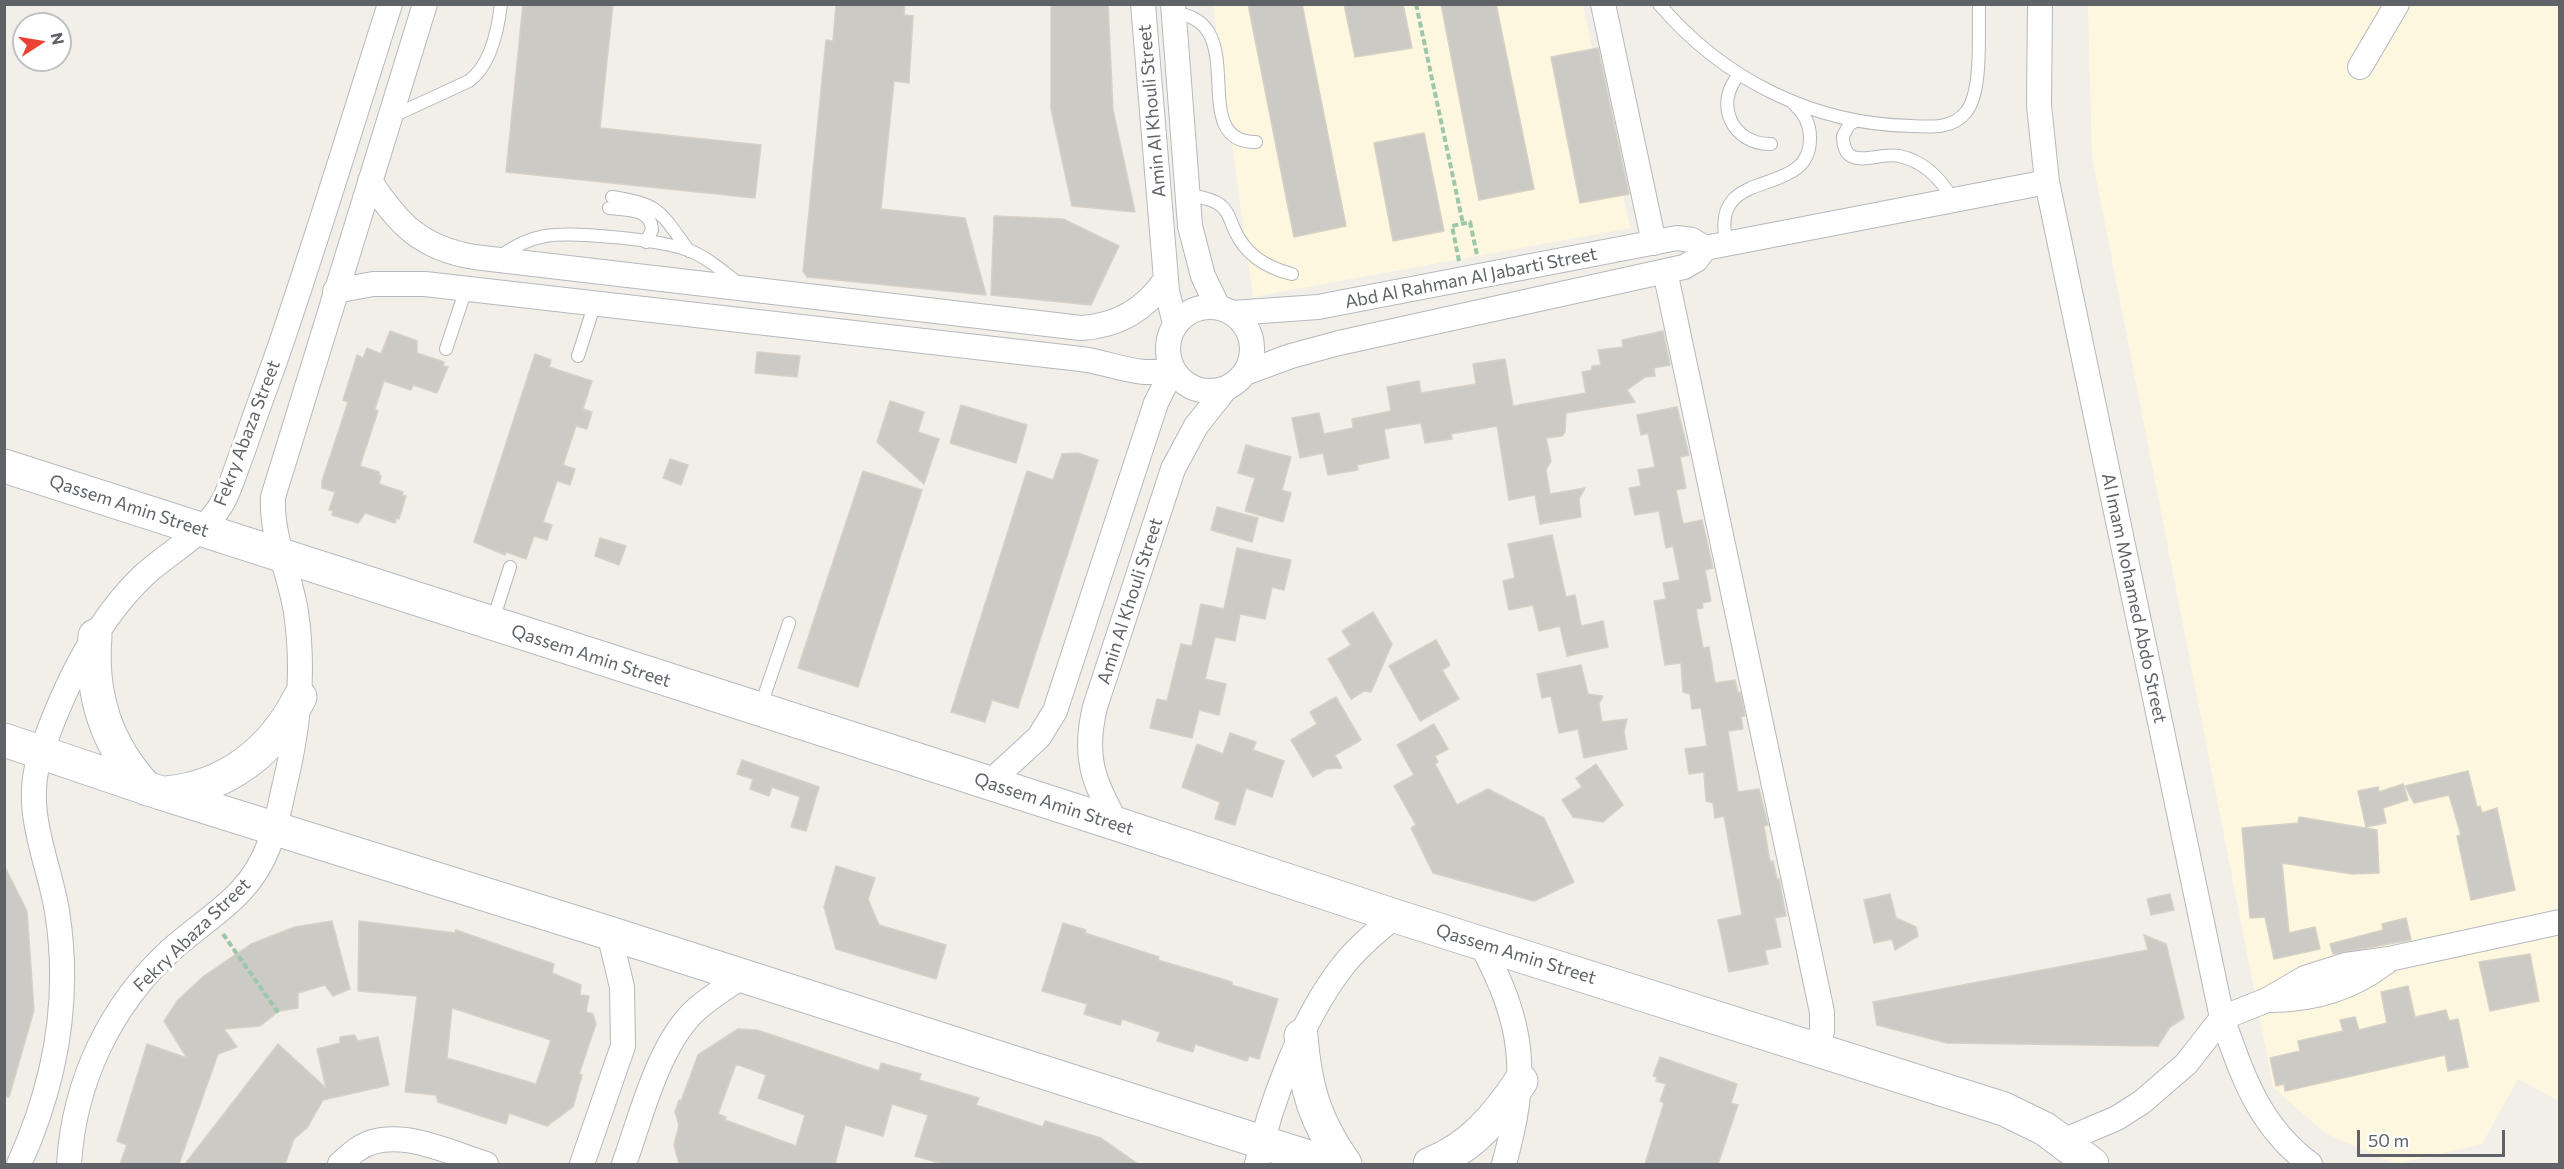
<!DOCTYPE html>
<html>
<head>
<meta charset="utf-8">
<style>
	body { margin:0 }
	#map { position:relative; width:2564px; height:1169px; overflow:hidden; background:#f1efe8; font-family:Commissioner,sans-serif }
	canvas { display:block }
	.frame { position:absolute; inset:0; border:6px solid #5f6368; pointer-events:none }
	.north { position:absolute; left:12px; top:12px; width:60px; height:60px; box-sizing:border-box; background:#fff; border:2px solid #bfc1c3; border-radius:50%; rotate:78deg; font-size:16px; font-weight:700; line-height:24px; text-align:center; color:#5f6368 }
	.north::after { content:''; display:block; margin:auto; width:21px; height:27px; background:#ea4335; clip-path:polygon(50% 0,100% 100%,50% 72%,0 100%) }
	.scale { position:absolute; left:2357px; top:1130px; width:148px; height:27px; box-sizing:border-box; border:3px solid #5f6368; border-top:0; padding-left:8px; font-size:18px; line-height:21px; white-space:nowrap; color:#5f6368; -webkit-text-stroke:4px #fff; paint-order:stroke }
</style>
</head>
<body>
<div id="map">
<canvas width="2564" height="1169"></canvas>
<div class="frame"></div>
<div class="north">N</div>
<div class="scale">50 m</div>
</div>
<script>
const c = document.querySelector('canvas').getContext('2d');
c.lineJoin = 'round';
function paint(path, color) { c.fillStyle = color; c.fill(path, 'evenodd'); }
function stroke(path, color, width, dash) { c.strokeStyle = color; c.lineWidth = width; c.lineCap = dash ? 'butt' : 'round'; c.setLineDash(dash || []); c.stroke(path); }
function write(font, color, halo, rows, align = 'center') {
  c.font = font + ' Commissioner,sans-serif'; c.lineWidth = 6; c.setLineDash([]); c.textBaseline = 'middle'; c.strokeStyle = halo; c.fillStyle = color; for (const [text, x, y, turn = 0] of rows) {
    c.save(); c.translate(x, y); c.rotate((+turn || 0) * Math.PI / 180); c.textAlign = isNaN(turn) ? turn : align; if (halo) c.strokeText(text, 0, 0); c.fillText(text, 0, 0); c.restore();
  }
}
paint(new Path2D(`
	M1213,5H1583L1630,228L1253,297Z
	M2088,5H2559V1101L2518,1079L2482,1144L2396,1164L2325,1133L2273,1087L2092,157Z`), '#fef7e0');
const building = new Path2D(`
	M523,4H613L600,128L761,145L755,198L506,172Z
	M836,4H905L904,15L913,16L909,83L894,81L881,209L965,218L986,295L807,277L803,271L826,40L833,41Z
	M1051,4H1108L1113,110L1135,212L1072,206L1051,109Z
	M1248,4H1302L1346,226L1294,237Z
	M1344,4H1403L1412,48L1355,57Z
	M1441,4H1496L1534,189L1479,200Z
	M1598,48L1629,194L1580,203L1551,57Z
	M1424,133L1444,231L1393,241L1374,143Z
	M994,216L1063,219L1119,246L1091,305L991,295Z
	M390,331L417,341V353L444,362L443,366L448,367L437,393L413,385L411,390L384,381L375,409L378,411L360,466L379,472V475L381,476L379,484L403,492L402,495L406,496L399,519L396,518L395,523L365,513L358,523L332,515L333,511L329,510L335,492L322,488V481L348,402L343,400L357,355L363,358L367,348L381,354Z
	M1663,331L1670,365L1654,368L1655,376L1645,377L1627,390L1635,402L1566,413L1565,432L1562,436L1546,438L1551,461L1546,470L1550,494L1585,488L1579,499L1581,517L1540,524L1535,495L1509,500L1497,426L1451,434L1452,439L1425,443L1421,423L1384,429L1389,458L1357,465L1358,470L1328,475L1323,453L1300,458L1292,418L1319,413L1324,434L1353,428L1352,419L1391,411L1387,387L1419,381L1421,393L1476,384L1473,364L1505,359L1513,406L1586,393L1582,372L1592,370V366L1601,365L1598,350L1623,347L1622,340Z
	M757,352L800,356L797,377L755,373Z
	M535,354L551,360L549,367L592,381L583,409L592,412L587,429L576,426L563,465L575,469L570,485L557,481L543,522L552,525L547,540L534,536L526,559L506,552L505,555L474,542Z
	M890,401L924,412L918,432L939,439L924,484L877,442Z
	M961,405L1027,425L1016,463L950,443Z
	M1677,407L1689,455L1680,457L1686,488L1676,490L1683,524L1702,520L1713,568L1705,570L1711,601L1702,603L1703,608L1696,609L1703,648L1709,647L1715,683L1735,680L1738,693L1740,692L1745,716L1741,717L1743,729L1728,731L1738,792L1759,789L1768,825L1764,826L1770,862L1773,861L1777,879H1779L1786,916L1775,918L1781,947L1765,950L1768,964L1729,972L1718,920L1742,915L1724,816L1715,818L1713,803L1706,801L1704,772L1689,774L1685,749L1707,746L1701,708L1692,709L1690,694L1683,692L1681,663L1665,665L1654,601L1666,599L1663,583L1680,580L1673,546L1666,548L1659,511L1635,515L1629,488L1641,486L1638,470L1655,467L1648,433L1641,435L1637,415Z
	M1246,445L1291,457L1282,490L1291,493L1283,522L1245,511L1255,478L1238,473Z
	M1078,453L1098,460L1018,708L992,700L985,722L951,712L1027,471L1053,480L1062,454Z
	M670,459L688,465L681,485L663,478Z
	M863,471L922,490L858,687L798,668Z
	M1217,507L1258,518L1252,542L1211,530Z
	M1552,535L1566,597L1575,595L1581,626L1603,621L1608,647L1567,656L1560,626L1539,631L1533,605L1509,610L1503,581L1515,578L1508,544Z
	M600,538L626,546L619,565L595,556Z
	M1237,548L1291,560L1284,590L1272,587L1265,619L1240,614L1235,641L1215,637L1205,679L1226,684L1219,715L1199,710L1192,738L1150,728L1157,699L1167,701L1181,644L1192,646L1201,604L1224,609Z
	M1373,612L1392,644L1371,692L1364,691L1351,699L1328,659L1351,645L1342,631Z
	M1436,640L1450,665L1442,670L1459,699L1420,721L1389,666Z
	M1581,665L1588,694L1603,696L1599,704L1602,722L1627,719L1624,732L1627,749L1584,758L1578,729L1559,733L1551,696L1542,698L1537,674Z
	M1336,697L1361,740L1335,755L1342,768L1326,769L1313,777L1291,740L1317,724L1310,712Z
	M1434,724L1448,749L1435,756L1438,762L1435,764L1457,805L1488,789L1544,818L1574,882L1534,901L1433,873L1411,828L1416,825L1394,786L1414,775L1397,745Z
	M1230,733L1256,742L1253,750L1284,761L1272,797L1246,788L1235,825L1215,819L1220,802L1182,787L1197,744L1223,754Z
	M742,760L819,787L806,831L791,827L800,797L772,787L769,796L750,789L753,779L737,774Z
	M1596,764L1623,805L1603,822L1573,817L1562,800L1582,787L1576,778Z
	M2468,771L2477,807L2480,806L2482,813L2497,808L2515,890L2471,900L2457,836L2461,835L2449,795L2414,803L2405,786Z
	M2403,784L2408,800L2383,808L2386,823L2366,827L2358,791L2378,787L2379,792Z
	M2299,817L2377,830L2379,873L2352,874L2282,863L2289,933L2315,927L2320,949L2274,959L2265,917L2250,918L2242,828L2298,823Z
	M4,865L27,911L34,1010L9,1097H4Z
	M836,866L875,878L868,899L879,925L946,945L936,979L836,949L824,907Z
	M1890,894L1896,918L1916,927L1918,936L1895,950L1892,939L1874,943L1864,900Z
	M2170,894L2174,910L2151,915L2147,899Z
	M2406,918L2411,940L2333,954L2330,944L2383,930L2382,924Z
	M332,921L350,989L333,996L325,985L298,993V1008L279,1011L260,1026L224,1029L237,1047L218,1054L179,1164H120L127,1145L117,1141L147,1044L187,1058L164,1021L178,1000L204,976L251,944L295,927Z
	M359,921L455,933L456,930L554,964L552,973L581,985L580,995L589,996L586,1012L593,1014L596,1024L579,1074L582,1075L573,1107L547,1126L509,1113L506,1124L438,1102L436,1095L405,1092L417,996L358,991ZM452,1008L551,1040L536,1084L447,1058Z
	M1063,923L1086,930L1085,933L1159,957L1158,960L1232,982V985L1278,999L1259,1059L1249,1056L1247,1061L1195,1044L1193,1052L1157,1041L1160,1032L1122,1019L1120,1025L1084,1014L1087,1004L1042,991Z
	M2144,935L2166,944L2184,1018L2170,1027L2158,1046L1947,1043L1877,1025L1873,1002L2148,950Z
	M2530,954L2539,1001L2490,1011L2479,962Z
	M2408,986L2415,1017L2446,1010L2449,1021L2458,1019L2468,1067L2448,1071L2445,1055L2285,1091L2284,1084L2276,1086L2270,1058L2300,1051L2298,1041L2343,1031L2340,1020L2355,1017L2359,1030L2387,1023L2381,992Z
	M738,1029L757,1030L879,1071L881,1063L921,1074L919,1080L979,1098L976,1105L1043,1127L1045,1121L1101,1138L1138,1164H943L915,1156L928,1115L892,1104L883,1136L845,1125L835,1164H679L674,1145L679,1125L675,1112L679,1100L681,1101L698,1055ZM736,1064L766,1075L758,1098L805,1115L796,1146L725,1120L726,1117L718,1114Z
	M354,1035L358,1041L378,1037L389,1085L323,1100L307,1128L294,1139L285,1164H185L278,1044L326,1088L317,1049L340,1043V1037Z
	M1660,1057L1737,1084L1731,1103L1738,1105L1718,1164H1645L1664,1103L1660,1101L1666,1084L1656,1081L1657,1077L1653,1076Z`);
paint(building, '#cccac5');
stroke(building, '#d6d1c6', 1.5);
const lane = new Path2D(`
	M1659,4C1723,79 1812,124 1911,126C1930,127 1953,129 1966,112C1983,92 1978,32 1979,4
	M1173,13C1255,19 1184,143 1256,142
	M1739,75C1713,104 1733,145 1771,144
	M391,117L469,81C491,65 498,30 501,4
	M1855,121L1849,125L1843,136C1843,174 1879,151 1899,156C1924,161 1941,179 1953,200
	M1188,194C1198,197 1210,198 1219,204C1229,211 1230,221 1235,231C1246,255 1267,268 1292,274
	M612,197C661,204 660,212 689,251
	M609,208C626,210 651,208 652,230L646,242
	M1727,244C1706,162 1812,202 1810,137C1810,124 1804,113 1794,104
	M499,257C513,247 528,239 545,236C574,231 660,240 688,250C707,257 722,271 738,283
	M446,349L466,289
	M578,356L595,303
	M493,620L510,567
	M760,708L789,623`);
const street = new Path2D(`
	M1143,4L1167,291L1175,324
	M1173,4L1190,226L1203,276L1218,307
	M1603,4L1654,243
	M2040,4L2039,105L2047,182L2222,1018C2243,1076 2258,1125 2310,1164
	M2360,67L2397,4
	M370,181C398,224 421,248 474,257L1081,328C1118,326 1146,309 1166,279
	M1665,271L1822,1012V1031L1816,1049
	M335,291L373,284H425L1081,359C1109,362 1146,381 1172,367
	M1168 349a42 42 0 1 1 84 0a42 42 0 1 1-84 0Z
	M1233,313L1318,307L1677,238L1692,240L1705,248
	M1245,373L1291,356L1339,343L1684,267L1696,260L1705,248L2047,182
	M989,783L1039,737L1055,711L1156,403L1173,369
	M1117,824C1093,781 1083,757 1095,707L1173,469L1196,426L1226,388
	M1480,942C1525,1025 1529,1074 1504,1164
	M2272,1000C2313,1000 2352,988 2385,963
	M2063,1141L2117,1118L2142,1102L2186,1064L2222,1018L2267,1000L2305,978L2346,965L2389,959L2560,922
	M19,1164C55,1085 71,999 57,911C48,858 22,810 40,756C62,691 93,624 143,576C171,550 207,534 225,498C232,483 237,466 243,451C253,421 264,391 275,361C316,243 352,123 390,4
	M69,1164C74,1082 110,1005 172,949C210,915 250,897 269,845C276,828 279,810 283,792C298,732 305,674 296,612C290,573 271,538 273,497L425,4
	M340,1164C346,1159 352,1153 358,1149C393,1124 450,1153 486,1164
	M582,1164L623,1046L622,987L609,933
	M624,1164C641,1117 659,1041 698,1008C712,996 728,986 743,976
	M1257,1164C1270,1103 1301,1022 1339,971C1354,950 1375,933 1395,916`);
const secondary = new Path2D(`
	M4,466L1117,824L1395,916L2004,1109L2045,1129L2092,1164
	M95,636C90,695 106,745 147,789
	M4,740L161,793L609,933L1330,1164
	M166,793C227,787 273,751 300,697
	M1301,1036C1305,1087 1315,1122 1345,1164
	M1430,1164C1471,1148 1497,1117 1521,1081`);
stroke(lane, '#b5b8bc', 14);
stroke(street, '#b5b8bc', 26);
stroke(secondary, '#b6babf', 35);
stroke(new Path2D(`
	M1416,4L1463,224
	M1459,261L1452,226L1470,222L1477,255
	M223,934L280,1015`), '#9cc7a9', 4, [6, 3]);
stroke(lane, '#fff', 12);
stroke(street, '#fff', 24);
stroke(secondary, '#fff', 33);
write('18px', '#5f6368', '#fff', [
	["Amin Al Khouli Street",1152,111,-95],
	["Abd Al Rahman Al Jabarti Street",1471,278,-11],
	["Fekry Abaza Street",247,433,-69],
	["Qassem Amin Street",129,506,18],
	["Al Imam Mohamed Abdo Street",2134,598,78],
	["Amin Al Khouli Street",1130,601,-72],
	["Qassem Amin Street",591,656,18],
	["Qassem Amin Street",1054,804,18],
	["Fekry Abaza Street",192,935,-44],
	["Qassem Amin Street",1516,954,17]
]);
</script>
</body>
</html>
